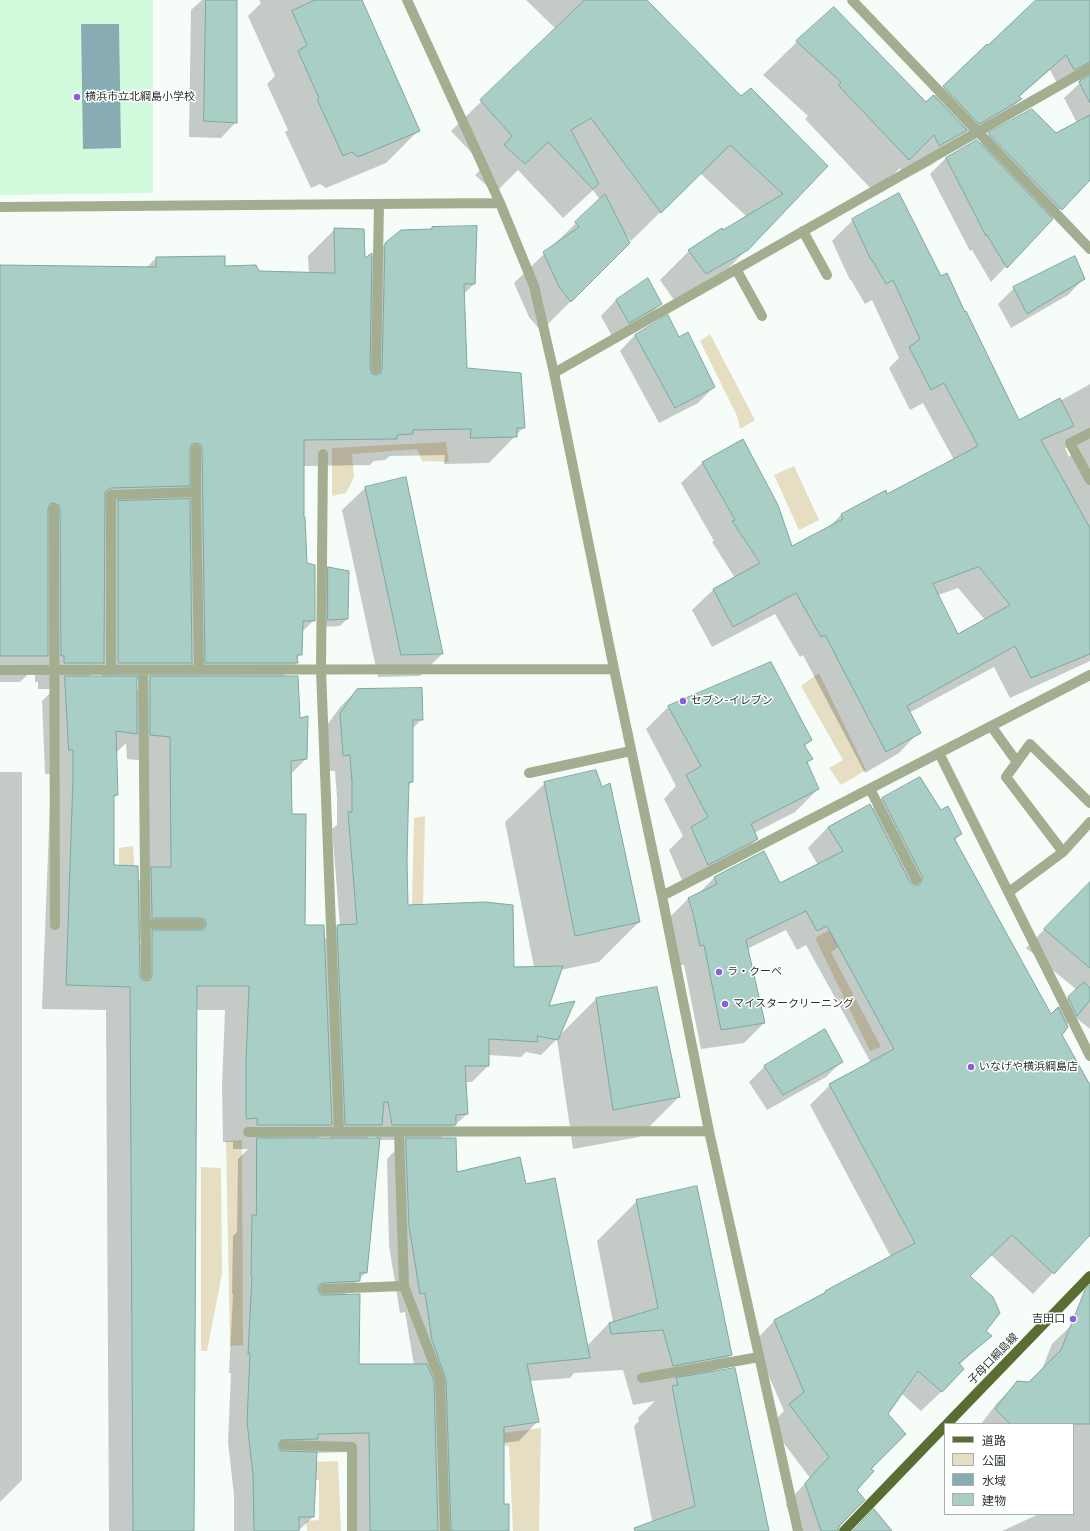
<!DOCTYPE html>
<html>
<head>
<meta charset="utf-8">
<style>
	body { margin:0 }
	#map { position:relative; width:1090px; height:1531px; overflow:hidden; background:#f6fdf8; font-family:Raleway,"Noto Sans JP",sans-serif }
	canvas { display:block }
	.legend { position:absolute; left:944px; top:1423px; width:130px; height:92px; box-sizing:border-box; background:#fff; border:1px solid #a9afab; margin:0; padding:5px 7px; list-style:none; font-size:12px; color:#29362d }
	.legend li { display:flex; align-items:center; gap:8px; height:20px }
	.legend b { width:20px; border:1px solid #a9afab }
</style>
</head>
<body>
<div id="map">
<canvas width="1090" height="1531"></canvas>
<ul class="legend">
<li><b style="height:5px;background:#5a6e34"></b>道路</li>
<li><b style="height:11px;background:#e5dec3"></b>公園</li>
<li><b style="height:11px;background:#87acb3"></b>水域</li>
<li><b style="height:11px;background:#a8cec6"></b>建物</li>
</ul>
</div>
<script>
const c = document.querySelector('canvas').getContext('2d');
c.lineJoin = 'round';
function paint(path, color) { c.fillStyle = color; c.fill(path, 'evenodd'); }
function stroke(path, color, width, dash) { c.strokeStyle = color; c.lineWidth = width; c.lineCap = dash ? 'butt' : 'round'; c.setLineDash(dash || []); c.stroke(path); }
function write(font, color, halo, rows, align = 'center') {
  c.font = font + ' Raleway,"Noto Sans JP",sans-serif'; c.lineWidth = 3; c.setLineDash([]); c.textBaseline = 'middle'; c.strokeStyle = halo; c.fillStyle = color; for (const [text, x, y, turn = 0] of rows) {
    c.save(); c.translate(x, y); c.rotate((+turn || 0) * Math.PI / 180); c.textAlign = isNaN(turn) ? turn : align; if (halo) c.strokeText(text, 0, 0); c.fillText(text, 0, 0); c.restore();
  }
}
paint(new Path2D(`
	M0,0H153V193L0,195Z`), '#d2fbdd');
paint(new Path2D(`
	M710,334L755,420L740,429L737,416L700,341Z
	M446,442L449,462L422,461L417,449L352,454L354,477L346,493L332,496V448Z
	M794,466L819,520L799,530L774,475Z
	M819,673L866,770L841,785L829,768L843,760L801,686Z
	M425,816L423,905L412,906L414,818Z
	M133,846L137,899H119V848Z
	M858,914L867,928L831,952L881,1047L870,1051L815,938Z
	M242,1140L243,1345L230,1346L226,1141Z
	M201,1167L221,1168L222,1274L207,1351H201Z
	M541,1428L539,1531H513L509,1446L479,1445V1436Z
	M338,1461L341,1531H307L306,1521L319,1520V1480H291V1463Z`), '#e5dec3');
paint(new Path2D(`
	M81,24H119L121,148L83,149Z`), '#87acb3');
paint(new Path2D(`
	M202,0H236V122L221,138L189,137L191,10Z
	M259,0H361L418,131L386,163L326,188L320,184L311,188L285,132L288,130L267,84L275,76L248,16L261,3Z
	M526,0H645L741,98L827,166L718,279L676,303L660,280L689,251L747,217L700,173L631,241L626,235L625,236L629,243L541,331L529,317L514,283L600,200L593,190L563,218L518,170L495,193L475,175L484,166L451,131L556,29Z
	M1043,0H1090V178L991,282L972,250L970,251L930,174L946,158L977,141L979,144L989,134L1032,110L1056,134L1077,123L1064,98L1081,82L1077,78L1058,85L1050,70L1019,97L1021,99L1005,115L963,139L960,136L933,164L905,179L900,168L875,193L805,119L808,116L763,75L797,42L834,8L926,103L988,47Z
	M853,220L941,277L1019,421L1060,401L1090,384V661L1010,698L994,667L909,713L919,732L899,753L865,773L803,655L800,657L775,614L712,647L692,610L713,590L735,578L712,542L714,541L681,483L702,463L743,440L792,547L829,527L841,515L885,492L887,495L954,460L923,403L910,410L889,368L899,358L872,300L865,304L851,280H850L832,241ZM1069,447L1075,451L1069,457L1065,448ZM958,588L985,620L958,635L938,595Z
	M432,228L474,284L463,295L466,369L524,427L489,463L444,464L445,455L390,456L385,460L374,461L370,465L303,466V518L306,564L314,620L301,633V654L296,658L297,663L282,677L299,719L306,759L290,775L291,815L304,926L324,940L338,926H340L332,829L337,825V798L335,771H328L324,729L341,706L357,690L422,719L412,729V782L408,786L407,817V906L513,968L534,967L505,822L545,783L639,922L599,962L561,970L548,1007L558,1037L597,998L679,1097L639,1137L573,1149L557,1039L541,1055L526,1052L521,1057L488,1055V1066L472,1082H465L467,1114L440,1139L456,1173L525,1185L587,1346L609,1323L613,1322L597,1241L637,1201L731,1355L713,1373L768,1531H654L634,1426L639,1421L638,1418L655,1401L633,1405L623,1370L574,1373L570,1378L530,1381L538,1421L519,1441L503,1443V1505L508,1531H348L350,1452L316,1453L313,1517L298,1531H234V1495L228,1442L231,1373H229L233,1294H232L233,1236L237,1232L238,1159L248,1149H233V1142H223L222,1086L225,1010H196L193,1531H109L106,1010L42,1009L50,802V774H45L42,701L54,689H38V682H35V668L20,682H0V266L147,267L156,258L258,272L309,273L308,256L335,229L364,260L370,259L385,244L430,230ZM102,664V677H89ZM136,679H149L136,692ZM126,743L127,759L147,761V872L138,882L113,866V798L117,795L115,754ZM138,941H143L138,946ZM329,1127L330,1139H317ZM375,1131L376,1139H366ZM379,1140H405L387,1159L389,1246L400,1313L405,1312L414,1365H358L344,1296L366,1272Z
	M1083,279L1068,295L1011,328L998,304L1014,288Z
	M616,300L661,304L645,319L613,338L601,316Z
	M635,335L679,338L714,387L698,403L659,423L620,351Z
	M365,488L442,654L420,676L378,677L342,510Z
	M329,568L347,619L340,626L321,627V576Z
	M668,707L811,740L804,747L811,759L807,763L818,789L795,812L754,833L757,839L734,862L685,887L669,850L683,836L664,799L676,786L646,729Z
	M0,772H22V1480L0,1502Z
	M882,798L941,811L961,834L954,841L1050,1015L1077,990L1026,948L1090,883V1029L1075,1017L1066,1025L1061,1035L1090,1087V1237L1089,1236L1080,1244L1033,1294L991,1255L969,1276L984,1331L990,1336L959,1365L942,1391L921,1411L901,1393L887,1414L870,1469L855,1490L864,1500L837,1530V1531H795L786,1504L810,1478L770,1425L784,1411L754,1342L774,1321L822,1295L825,1292L891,1257L810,1105L830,1085L871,1063L806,945L797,950L786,930L747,949L764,1023L744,1043L701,1049L684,965H680L668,919L688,899L697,895L714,878L764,852L779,884L818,865L808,848L828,827L872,809Z
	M841,1062L826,1077L767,1110L749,1082L765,1066Z
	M1090,1307V1531H1002L1039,1514H1073V1424H981L997,1403L1018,1382L1030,1383L1041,1372L1052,1344Z`), '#0003');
const building = new Path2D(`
	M206,0H237V123L204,121Z
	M315,0H362L420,131L358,157L352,152L343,156L317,99L319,98L298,51L307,45L292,11Z
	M585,0H647L741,96L751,88L828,166L748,250L706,274L688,250L722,228L723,230L783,194L730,145L661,213L591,118L571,130L599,184L593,189L548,142L525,164L504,145L512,136L480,100Z
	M1036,0H1090V62L1074,70L1066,55L1019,96L1022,99L979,124L943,86L987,44L988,45Z
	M834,7L926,102L933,95L967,130L939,146L934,135L909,160L838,85L841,82L796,41Z
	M1090,75V103L1079,82Z
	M1032,109L1056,133L1090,115V180L1062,210L988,133Z
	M977,140L1053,219L1007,268L987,235L986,236L946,158Z
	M899,193L941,276L947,273L965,312L966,311L1019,420L1060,398L1074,426L1041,440L1090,528V654L1031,678L1015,646L907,706L921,733L886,752L825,635L821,637L796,593L733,627L713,589L760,563L732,521L735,520L702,462L743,439L778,505L792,546L843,519L841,514L886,490L887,494L978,446L944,383L931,390L909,347L920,339L893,280L886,284L872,260H871L852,219ZM979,567L1010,605L958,634L933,584Z
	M605,194L630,243L571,302L559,287L543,252L579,227L575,222Z
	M477,226L475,284H464L467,368L521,373L525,428H517V437L470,438L471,429L413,430V434L397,435V439L304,440V517H305L307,563L315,565V621H303L302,655H297L298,663H205L202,449L201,445L196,443L192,444L190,449V486L111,488L105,492L104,663H64V656H61L60,509L59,505L54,503L50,504L48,509V656H0V265L156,267V257L225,256V266L256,265L259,271L335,273L334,228L364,229L365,258L372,253L370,369L372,374L376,375L381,373L382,369L385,243L401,230L432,229V227Z
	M1075,256L1085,279L1027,314L1013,287Z
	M648,278L662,304L629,323L616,300Z
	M668,315L679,337L688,332L715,387L675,408L635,335Z
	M406,477L443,654L401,655L365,487Z
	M190,499L192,663H118V501Z
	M328,567L349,571L348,619L328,620Z
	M771,662L812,740L804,745L813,759L807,762L819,789L751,824L758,839L708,865L691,827L708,817L686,775L701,766L668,706Z
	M65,676H137V734L116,731L118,795H114V865L138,866L140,975L141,979L146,981L150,980L152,975V930H200L204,929L206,924L205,920L200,918H152L151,867H171L170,737L150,735V676H298L300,718L308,716L307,759L291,761L292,814H306L305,925H324L332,1125H257V1118L246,1119V1062L249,986H197L194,1531H133L130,987L66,985L73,777V750H69Z
	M422,688L423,720H413V782H409L408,817L407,861L408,905L485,902L513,905L514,967L563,966L549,1006L575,1001L558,1040L537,1036L538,1042L489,1039V1066H465L468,1114L456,1115V1125H392L388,1102H384L382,1125H345L337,925L357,924L348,812H352V782L350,755L343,756L340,713L357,689Z
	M596,770L602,787L610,783L640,922L575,936L544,782Z
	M920,777L941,810L948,806L962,834L954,838L1051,1014L1058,1007L1068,1027L1062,1035L1090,1085V1235L1054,1274L1012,1235L970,1276L993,1297L1000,1313L986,1331L992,1336L959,1363L964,1369L942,1392L918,1371L888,1414L906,1434L871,1469L874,1471L857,1490L865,1500L839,1526L838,1531H821L805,1483L829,1457L789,1404L804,1392L774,1320L826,1292L825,1291L915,1243L829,1084L894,1049L827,926L817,931L806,911L746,940L765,1023L721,1030L704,945L700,946L693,913L688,898L717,884L714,877L764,851L780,883L843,851L828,827L870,804L910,882L915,885H919L922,880V876L882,798Z
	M1090,882V968L1044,929Z
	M1084,982L1090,988V1000L1077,1016L1068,997Z
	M657,987L680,1097L613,1110L596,998Z
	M825,1029L843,1062L783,1095L764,1066Z
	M257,1138H380L367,1273H360V1281L323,1283L318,1286V1290L321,1295H324L360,1294L359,1364H427L434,1381L438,1531H370L369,1433L318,1434V1439L281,1440L278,1445L281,1451L317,1452L314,1517H299V1531H254L253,1475L247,1422L250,1353L248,1354L252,1275H251L252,1215H256Z
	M406,1138H456L457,1172L520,1157L526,1184L555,1178L590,1358L527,1364L539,1422L504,1427V1504H509V1531H451L446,1380L432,1340L425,1293L420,1294L409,1226Z
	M697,1186L732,1355L673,1366L663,1330L611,1334L609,1323L658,1308L636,1200Z
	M1090,1285V1424H1010L995,1409L1017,1381L1029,1382L1061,1350L1085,1290Z
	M735,1368L769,1531H635L634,1528L695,1506L672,1386L678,1385L676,1378Z
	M874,1509L892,1531H853Z`);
paint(building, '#a8cec6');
stroke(building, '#7da7a0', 1);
stroke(new Path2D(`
	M407,0L500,203L534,286L554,373L614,669L662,896L709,1131L798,1531
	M852,0L1090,249
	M0,207L500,203
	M803,231L827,275
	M736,269L762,316
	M376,369L379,204
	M554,373L1090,68
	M1090,433L1070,443L1090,480
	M323,454L321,670L339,1132
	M196,492V449
	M54,509L55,925
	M0,670L614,669
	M111,670V495L196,492L199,670
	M143,670L146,975
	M991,726L1017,762
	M939,753L1090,1056
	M529,773L631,751
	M870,789L916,879
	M1063,852L1006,777L1030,744L1090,803
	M1009,892L1063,852L1090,822
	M662,896L1090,675
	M145,924H200
	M248,1132L709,1131
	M399,1132L404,1286L440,1380L445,1531
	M324,1289L404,1286
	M642,1378L759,1357
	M284,1445L352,1447V1531`), '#a2ae8f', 10);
stroke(new Path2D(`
	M947,1424L1090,1276
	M844,1531L945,1426`), '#5a6e34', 10);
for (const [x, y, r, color] of [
	[77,97,4,"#8c5fd9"],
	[683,701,4,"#8c5fd9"],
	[719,972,4,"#8c5fd9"],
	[725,1004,4,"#8c5fd9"],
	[971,1067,4,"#8c5fd9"],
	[1073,1319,4,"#8c5fd9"]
]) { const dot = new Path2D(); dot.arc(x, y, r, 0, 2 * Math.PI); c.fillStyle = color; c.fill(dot); stroke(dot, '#fff', 1.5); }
write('11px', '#29362d', '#fff', [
	["横浜市立北綱島小学校",85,97],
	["セブン-イレブン",691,701],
	["ラ・クーペ",727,972],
	["マイスタークリーニング",733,1004],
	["いなげや横浜綱島店",979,1067],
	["吉田口",1065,1319,"right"]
], 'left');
write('11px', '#29362d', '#fff', [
	["子母口綱島線",993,1359,-46]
]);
</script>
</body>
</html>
